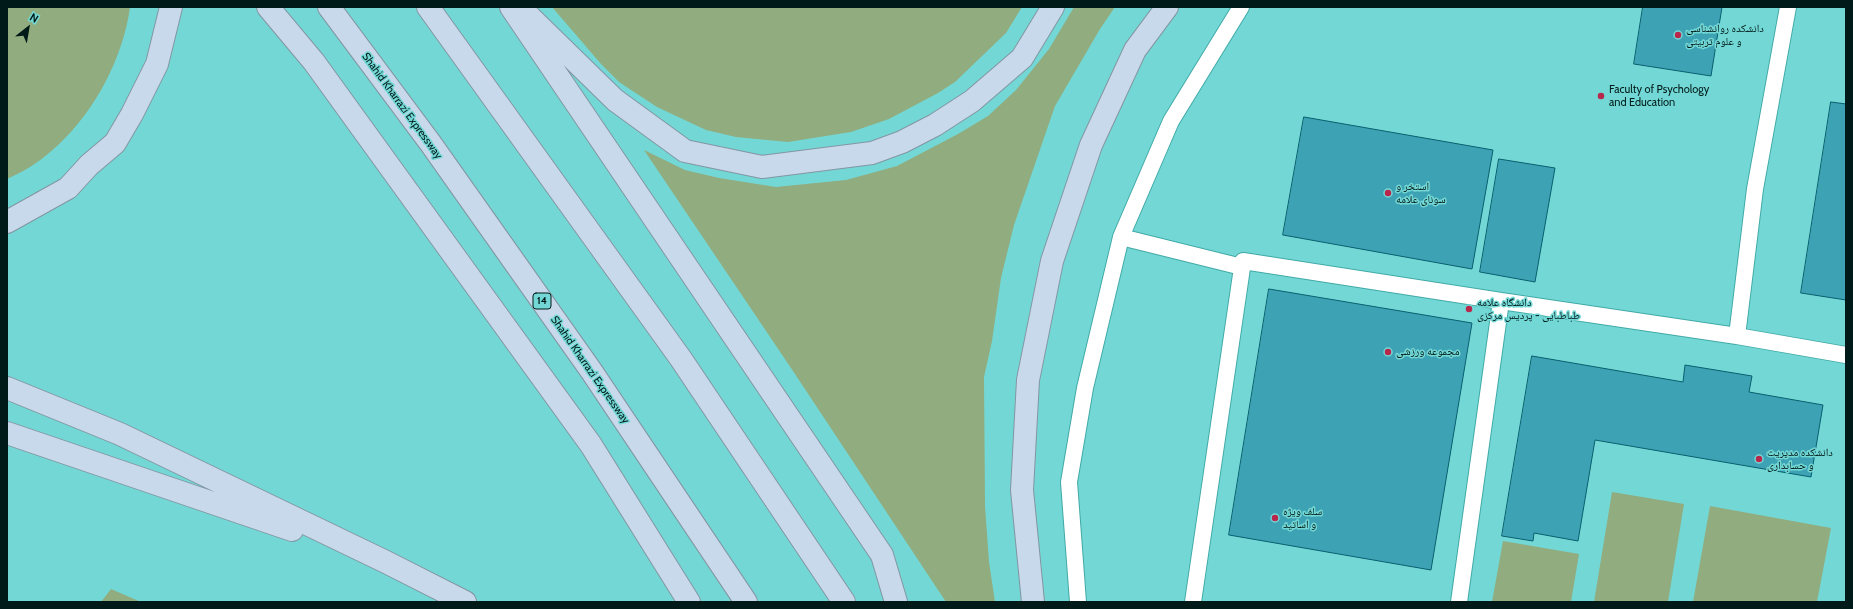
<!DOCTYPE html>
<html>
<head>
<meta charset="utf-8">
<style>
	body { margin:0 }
	#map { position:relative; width:1853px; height:609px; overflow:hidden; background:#73d8d5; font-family:Cabin,sans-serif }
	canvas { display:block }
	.frame { position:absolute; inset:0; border:8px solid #001a19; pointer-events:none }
	.north { position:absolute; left:8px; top:8px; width:40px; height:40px; -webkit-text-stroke:3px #73d8d5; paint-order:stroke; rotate:31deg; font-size:11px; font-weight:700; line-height:16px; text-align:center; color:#001a19 }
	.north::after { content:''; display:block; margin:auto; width:14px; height:18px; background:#001a19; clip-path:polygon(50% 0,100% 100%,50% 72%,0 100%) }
</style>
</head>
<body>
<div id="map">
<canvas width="1853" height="609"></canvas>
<div class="frame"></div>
<div class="north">N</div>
</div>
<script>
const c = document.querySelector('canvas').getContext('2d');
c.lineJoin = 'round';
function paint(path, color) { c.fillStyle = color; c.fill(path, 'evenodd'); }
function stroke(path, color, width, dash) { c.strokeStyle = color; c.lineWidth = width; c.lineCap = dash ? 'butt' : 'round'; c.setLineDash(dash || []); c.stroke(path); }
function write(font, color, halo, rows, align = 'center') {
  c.font = font + ' Cabin,"Noto Naskh Arabic",sans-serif'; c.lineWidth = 3; c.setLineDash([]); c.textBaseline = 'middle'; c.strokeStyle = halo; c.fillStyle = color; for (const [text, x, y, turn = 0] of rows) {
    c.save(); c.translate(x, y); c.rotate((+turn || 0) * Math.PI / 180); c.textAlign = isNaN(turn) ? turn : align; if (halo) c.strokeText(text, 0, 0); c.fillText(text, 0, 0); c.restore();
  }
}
paint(new Path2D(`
	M7,7H130C121,75 72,152 7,179Z
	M552,7H1022L1006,33L955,82L938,93L889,119L851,132L788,142L736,137L706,130L657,107L619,82L601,64Z
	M1074,7H1115L1100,29L1055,106L1014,225L1001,278L992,341L984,377L985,506L989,562L995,602H946L791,368L644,150L685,170L719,178L776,187L846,180L897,166L958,134L988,116L1016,90L1049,49Z
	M1612,492L1684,504L1668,602H1594Z
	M1710,506L1831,528L1817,602H1693Z
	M1503,541L1579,554L1571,602H1492Z
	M111,589L141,602H101Z`), '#91ac7e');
const building = new Path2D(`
	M1643,7H1722L1711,76L1634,64Z
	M1831,102L1846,104V300L1801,293Z
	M1304,117L1493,150L1472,269L1283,235Z
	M1499,159L1555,168L1535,282L1480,272Z
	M1269,289L1472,323L1431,570L1229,535Z
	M1532,356L1683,382L1685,365L1752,376L1749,392L1823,405L1811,477L1595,440L1578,541L1534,533L1533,541L1502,536Z`);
paint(building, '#3ea2b5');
stroke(building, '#085f6d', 1);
const lane = new Path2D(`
	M1241,7L1171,121L1121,237L1242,267
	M1501,301L1737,336L1846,355
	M1737,336L1755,189L1788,7
	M1078,602L1069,482L1085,388L1121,237
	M1193,602L1243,261L1501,301L1459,602`);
const highway = new Path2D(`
	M268,7L314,62L591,445L689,602
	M329,7L431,144L592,372L746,602
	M428,7L681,359L844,602
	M511,7L882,555L896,602
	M527,14L615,100L685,151L762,167L872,153L902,142L935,125L972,101L1022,58L1053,7
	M7,222L68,188L89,165L115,143L132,114L157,64L171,7
	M7,388L120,434L386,562L465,602
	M7,433L292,530
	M1033,602L1022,490L1028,380L1052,261L1091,145L1135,50L1167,7`);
stroke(lane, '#41aaa7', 18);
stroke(highway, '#8296a2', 24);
stroke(lane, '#fff', 16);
stroke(highway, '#c8d9ec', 22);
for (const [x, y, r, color] of [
	[1678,35,4,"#b8274b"],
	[1601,96,4,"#b8274b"],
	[1388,193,4,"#b8274b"],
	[1469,309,4,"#b8274b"],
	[1388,352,4,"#b8274b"],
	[1759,459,4,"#b8274b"],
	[1275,518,4,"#b8274b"]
]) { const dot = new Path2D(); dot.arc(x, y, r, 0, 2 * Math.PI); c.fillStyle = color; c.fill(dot); stroke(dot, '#73d8d5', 1.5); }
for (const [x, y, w] of [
	[542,301,18]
]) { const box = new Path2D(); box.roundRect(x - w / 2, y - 8, w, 16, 3); c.fillStyle = '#73d8d5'; c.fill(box); stroke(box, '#001a19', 1); }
write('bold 10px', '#001a19', null, [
	["14",542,301]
]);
write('11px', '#001a19', '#73d8d5', [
	["دانشکده روانشناسی",1686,29],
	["و علوم تربیتی",1686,42],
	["Faculty of Psychology",1609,90],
	["and Education",1609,103],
	["استخر و",1396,187],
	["سونای علامه",1396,200],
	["دانشگاه علامه",1477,303],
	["طباطبایی - پردیس مرکزی",1477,316],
	["مجموعه ورزشی",1396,352],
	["دانشکده مدیریت",1767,453],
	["و حسابداری",1767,466],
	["سلف ویژه",1283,512],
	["و اساتید",1283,525]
], 'left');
write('11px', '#001a19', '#73d8d5', [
	["Shahid Kharrazi Expressway",402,106,54],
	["Shahid Kharrazi Expressway",590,370,55]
]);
</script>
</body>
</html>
